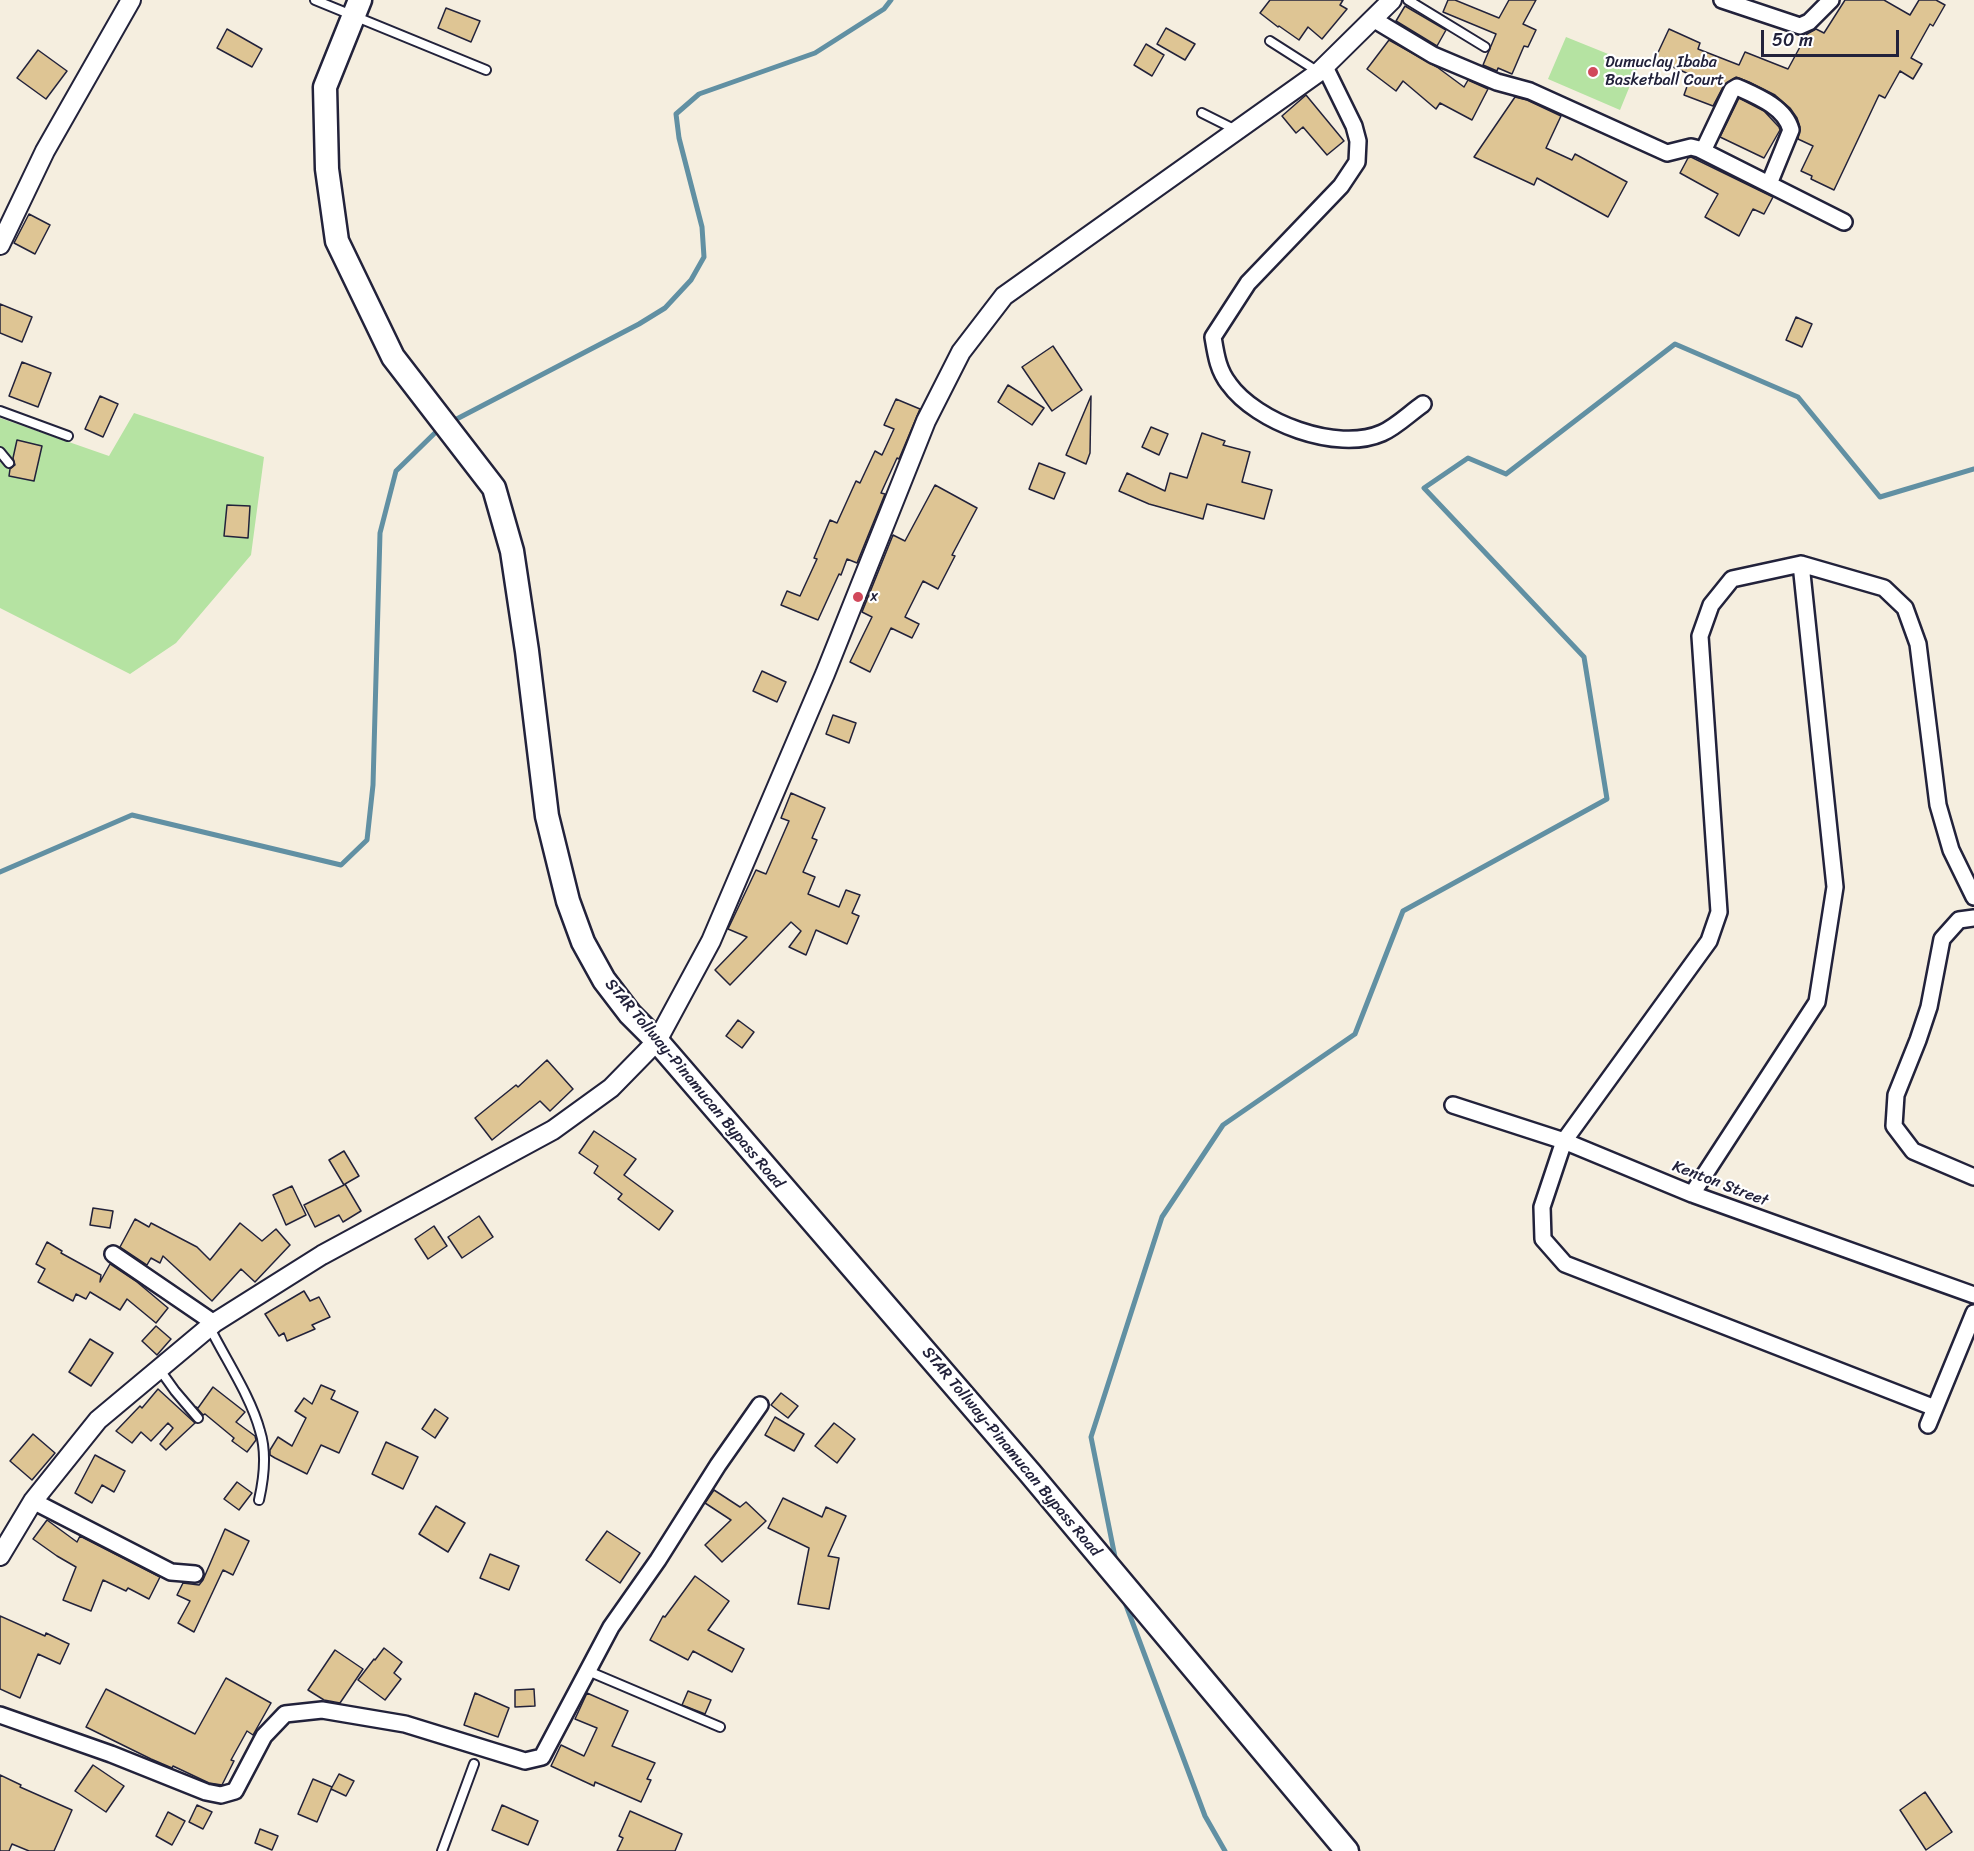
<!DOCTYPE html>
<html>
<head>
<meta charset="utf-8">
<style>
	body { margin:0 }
	#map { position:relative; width:1974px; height:1851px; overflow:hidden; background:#f5eedf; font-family:Sriracha,sans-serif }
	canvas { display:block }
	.scale { position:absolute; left:1761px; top:30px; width:138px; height:27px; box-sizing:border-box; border:3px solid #22223b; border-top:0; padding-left:8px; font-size:18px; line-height:21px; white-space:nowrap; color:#22223b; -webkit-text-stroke:4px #fff; paint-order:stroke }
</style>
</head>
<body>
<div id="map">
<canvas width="1974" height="1851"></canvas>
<div class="scale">50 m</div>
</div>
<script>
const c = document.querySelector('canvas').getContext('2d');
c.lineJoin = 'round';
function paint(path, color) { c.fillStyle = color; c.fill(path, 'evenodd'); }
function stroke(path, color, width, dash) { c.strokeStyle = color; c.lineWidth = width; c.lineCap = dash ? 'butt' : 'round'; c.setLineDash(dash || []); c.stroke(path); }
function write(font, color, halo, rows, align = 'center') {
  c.font = font + ' Sriracha,sans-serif'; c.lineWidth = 4.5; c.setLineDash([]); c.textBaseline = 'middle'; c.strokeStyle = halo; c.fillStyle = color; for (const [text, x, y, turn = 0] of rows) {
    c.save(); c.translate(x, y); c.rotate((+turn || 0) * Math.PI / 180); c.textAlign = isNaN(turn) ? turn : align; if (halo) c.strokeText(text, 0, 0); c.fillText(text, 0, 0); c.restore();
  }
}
paint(new Path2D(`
	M1566,37L1638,66L1620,110L1548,79Z
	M134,413L264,457L251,555L176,643L130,674L0,608V418L109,456Z`), '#b5e3a2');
stroke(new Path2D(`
	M449,423L639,324L665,308L691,280L704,257L702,227L679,138L676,114L699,94L815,53L884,9L891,0
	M0,872L132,815L341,865L367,840L373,785L380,533L396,471L441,427
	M1116,1562L1091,1437L1162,1217L1223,1125L1355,1034L1403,911L1607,799L1584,657L1424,488L1468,458L1506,474L1675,344L1798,397L1880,497L1974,469
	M1123,1597L1205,1816L1225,1851`), '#6190a3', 5);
const building = new Path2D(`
	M1270,0H1343L1340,5L1347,9L1322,39L1308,27L1299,40L1279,26L1278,27L1260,13Z
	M1448,0H1455L1499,18L1509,0H1536L1523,24L1536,30L1528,47L1524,46L1512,74L1498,68L1497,71L1483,65L1496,34L1443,12Z
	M1845,0H1884L1910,15L1919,0H1936L1945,5L1933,26L1930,24L1911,58L1922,64L1913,79L1900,71L1885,98L1879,95L1834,190L1811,179L1812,176L1801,171L1813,146L1798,139L1800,127L1797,118L1790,108L1775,95L1749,82L1736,77L1724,85L1713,106L1684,95L1691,75L1655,59L1669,29L1700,43L1698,49L1739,65L1745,52L1788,69L1807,34L1816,29L1824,33Z
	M1405,6L1446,30L1437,46L1396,21Z
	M446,8L480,21L471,42L438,28Z
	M1166,28L1195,44L1185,60L1157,44Z
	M227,29L262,49L252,67L217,48Z
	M1389,40L1437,67L1464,87L1468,80L1488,89L1472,120L1440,103L1436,109L1403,81L1396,91L1367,69Z
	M1146,44L1164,55L1152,76L1134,65Z
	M38,50L67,71L46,99L17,78Z
	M1306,95L1344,141L1327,155L1303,127L1296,133L1282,116Z
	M1515,97L1527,100L1561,116L1546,148L1572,160L1575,154L1627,182L1608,217L1537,178L1534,185L1474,157Z
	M1739,98L1764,111L1779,127L1780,130L1764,158L1720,137Z
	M1691,157L1773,197L1764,214L1753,209L1739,236L1705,217L1718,194L1680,173L1688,158Z
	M29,214L50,225L35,254L14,243Z
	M0,304L32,317L22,342L0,333Z
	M1796,317L1812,324L1802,347L1786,340Z
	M1053,346L1082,390L1052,411L1022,367Z
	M22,362L51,373L38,407L9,396Z
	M1008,385L1044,408L1032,425L998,402Z
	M100,396L118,404L103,437L85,429Z
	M1091,396L1090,453L1086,464L1066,455Z
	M896,399L920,409L899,459L897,458L881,493L885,494L857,563L847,559L841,575L839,574L818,620L781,605L787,591L800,596L817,559L814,558L830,520L837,523L856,481L860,483L875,451L882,455L894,429L884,425Z
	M1151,427L1168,434L1159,455L1142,447Z
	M1202,433L1225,441L1223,445L1250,452L1242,482L1272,490L1264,519L1207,504L1203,519L1149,504L1119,491L1127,473L1165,491L1170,473L1187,478Z
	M17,440L42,446L34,481L9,476L10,469L15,465L13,458Z
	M1039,463L1065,473L1054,499L1029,489Z
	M935,485L977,508L952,555L955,556L938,589L923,581L905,617L919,624L912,638L891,628L870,672L850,662L872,617L862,612L893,535L905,541Z
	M227,505L250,506L248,538L224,536Z
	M762,671L786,682L777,702L753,691Z
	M833,715L856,723L849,743L826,734Z
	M791,793L825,808L812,838L817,840L803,872L815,877L808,894L839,907L846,890L860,895L852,913L859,916L847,944L816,930L806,955L789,947L801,931L791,922L730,985L715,970L747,937L728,929L756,870L766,874L789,821L781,818Z
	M738,1020L754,1032L742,1048L726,1036Z
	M547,1060L573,1089L550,1111L540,1101L492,1140L475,1118L516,1085L518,1087Z
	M594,1131L636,1159L624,1175L673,1211L659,1230L618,1199L622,1194L594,1173L598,1166L579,1153Z
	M344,1151L359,1176L345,1184L361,1211L343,1222L339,1215L315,1227L304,1205L344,1185L329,1160Z
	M292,1186L306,1215L286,1225L273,1195Z
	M93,1208L113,1211L110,1228L90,1225Z
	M479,1216L493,1237L462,1258L448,1237Z
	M135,1219L149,1227L151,1223L197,1247L210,1260L240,1223L262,1241L276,1229L290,1245L255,1282L241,1269L212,1301L163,1256L160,1263L151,1258L147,1265L120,1247Z
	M434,1226L447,1246L428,1259L415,1239Z
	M47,1242L62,1251L61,1253L101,1275L100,1282L110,1264L137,1282L168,1308L156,1323L127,1299L120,1310L90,1292L86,1299L76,1294L73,1301L38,1282L45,1269L36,1264Z
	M304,1291L310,1301L319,1297L330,1317L312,1325L315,1329L287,1341L284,1333L279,1336L265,1314Z
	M156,1326L171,1339L157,1355L142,1341Z
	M90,1339L113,1353L91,1386L69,1372Z
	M321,1385L335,1391L331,1399L358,1412L339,1453L321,1445L307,1474L275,1458L270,1455V1450L278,1437L292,1446L306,1418L295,1411L304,1398L312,1404Z
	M213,1387L245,1412L236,1422L255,1436L256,1440L247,1452L232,1441L234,1438L205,1414L203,1415L196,1407L198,1408Z
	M158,1389L195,1423L166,1450L160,1444L173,1428L168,1423L151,1441L141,1432L132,1443L116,1431L140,1406L142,1408Z
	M781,1393L798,1406L788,1418L771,1405Z
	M435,1409L448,1418L435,1438L422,1429Z
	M775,1417L804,1434L794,1451L765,1435Z
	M834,1423L855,1439L837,1463L815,1446Z
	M33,1434L55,1453L32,1480L10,1461Z
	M386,1442L418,1457L403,1489L372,1474Z
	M95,1455L125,1471L114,1492L102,1485L92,1503L75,1493Z
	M237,1482L252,1493L239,1510L224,1499Z
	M714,1490L740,1507L746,1502L766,1521L722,1562L705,1545L731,1520L705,1503Z
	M783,1498L822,1517L826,1507L846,1516L828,1556L839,1558L829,1609L798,1604L809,1548L768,1528Z
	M436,1506L465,1523L448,1552L419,1534Z
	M47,1520L77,1542L80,1536L160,1577L149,1599L128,1588L126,1591L103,1580L91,1611L63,1600L76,1567L57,1556L33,1539Z
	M225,1529L249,1541L233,1575L223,1570L194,1632L178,1623L190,1601L177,1595L183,1583L199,1585L203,1580Z
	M607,1531L640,1553L620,1583L586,1560Z
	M490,1554L519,1566L509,1590L480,1578Z
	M695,1576L729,1601L708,1630L744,1649L732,1672L693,1651L688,1660L650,1640L663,1616L665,1617Z
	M0,1616L45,1636L46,1633L69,1644L60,1664L38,1654L20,1698L0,1689Z
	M384,1648L402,1662L394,1673L401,1679L385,1700L358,1680L374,1659L375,1660Z
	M335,1650L363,1669L340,1703L324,1700L308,1690Z
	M226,1678L271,1703L253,1735L247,1731L231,1760L234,1761L222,1785L209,1783L173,1766L172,1768L151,1759L86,1727L106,1689L195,1734Z
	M534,1689L535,1706L515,1707V1690Z
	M688,1691L711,1700L705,1714L682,1705Z
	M475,1693L509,1708L498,1737L464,1725Z
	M587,1693L628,1711L612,1746L655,1763L647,1779L651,1780L641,1802L595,1782L594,1786L551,1766L561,1745L584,1756L597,1728L575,1719Z
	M93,1765L124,1786L106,1812L75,1791Z
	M339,1774L354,1781L346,1796L331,1789Z
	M0,1775L21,1785L20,1787L72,1810L54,1851H29L12,1844L9,1851H0Z
	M313,1779L332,1787L317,1822L298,1814Z
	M1925,1792L1952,1832L1926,1850L1900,1810Z
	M197,1805L212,1812L203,1829L189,1822Z
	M502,1805L538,1821L528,1845L492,1830Z
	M630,1811L682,1834L675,1851H617L623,1838L619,1836Z
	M168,1812L185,1821L172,1845L156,1836Z
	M260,1829L278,1836L272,1850L255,1843Z`);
paint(building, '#dec594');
stroke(building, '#22223b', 1.5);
const service = new Path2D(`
	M315,0L486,70
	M1408,0L1485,47
	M1270,41L1317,71
	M1202,113L1236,130
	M0,411L68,436
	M0,452L9,463
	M210,1328C226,1360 251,1397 260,1431C267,1453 264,1478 259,1500
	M160,1370L175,1391L198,1418
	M588,1671L720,1727
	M442,1851L474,1764`);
const minor = new Path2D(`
	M1722,0L1800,26L1809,22L1831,0
	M1373,19L1433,55L1497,82L1530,91L1667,153L1691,147L1699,149L1844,222
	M1325,67L1354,126L1358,141L1357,162L1341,186L1248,283L1213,337C1216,355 1218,370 1229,384C1256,422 1337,453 1382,433C1396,427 1410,413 1423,404
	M1703,151L1732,90L1737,87C1757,96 1785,107 1791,130L1769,184
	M1974,918L1959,920L1942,939L1929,1007L1918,1040L1896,1095L1894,1126L1913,1151L1974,1177
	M1453,1105L1564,1141L1692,1194L1974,1295
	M1692,1194L1817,1002L1835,887L1801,564
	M113,1254L214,1323
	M1935,1408L1565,1264L1543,1239L1542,1207L1564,1141L1709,941L1719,912L1700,636L1711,605L1732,579L1801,564L1884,588L1905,608L1918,644L1938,805L1951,850L1974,897
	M1928,1425L1974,1313
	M33,1501L171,1572L195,1574
	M0,1715L111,1754L206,1792L221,1795L235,1791L264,1736L285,1714L322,1710L405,1724L525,1761L542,1757L611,1627L658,1560L718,1465L760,1405`);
const tertiary = new Path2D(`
	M0,245L45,151L131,0
	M0,1556L33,1501L98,1420L214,1323L322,1255L553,1130L611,1088L657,1041L711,941L825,674L926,421L961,352L1004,296L1319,72L1392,0`);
const primary = new Path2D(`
	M360,0L325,87L327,169L337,241L393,357L494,488L512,551L527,651L547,816L568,901L583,942L604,980L630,1014L657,1041L1030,1473L1347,1851`);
stroke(service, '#22223b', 12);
stroke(minor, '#22223b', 20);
stroke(tertiary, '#22223b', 22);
stroke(primary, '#22223b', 27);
stroke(service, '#fff', 8);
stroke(minor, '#fff', 15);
stroke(tertiary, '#fff', 18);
stroke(primary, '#fff', 22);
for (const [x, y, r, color] of [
	[1593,72,6,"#d1495b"],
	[858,597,6,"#d1495b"]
]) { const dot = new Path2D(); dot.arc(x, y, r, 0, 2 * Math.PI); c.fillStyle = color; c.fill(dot); stroke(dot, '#fff', 2); }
write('16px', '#22223b', '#fff', [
	["Dumuclay Ibaba",1605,63],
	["Basketball Court",1605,81],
	["x",870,597]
], 'left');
write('16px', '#22223b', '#fff', [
	["STAR Tollway-Pinamucan Bypass Road",694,1084,50],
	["Kenton Street",1720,1184,21],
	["STAR Tollway-Pinamucan Bypass Road",1011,1452,50]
]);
</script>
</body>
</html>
